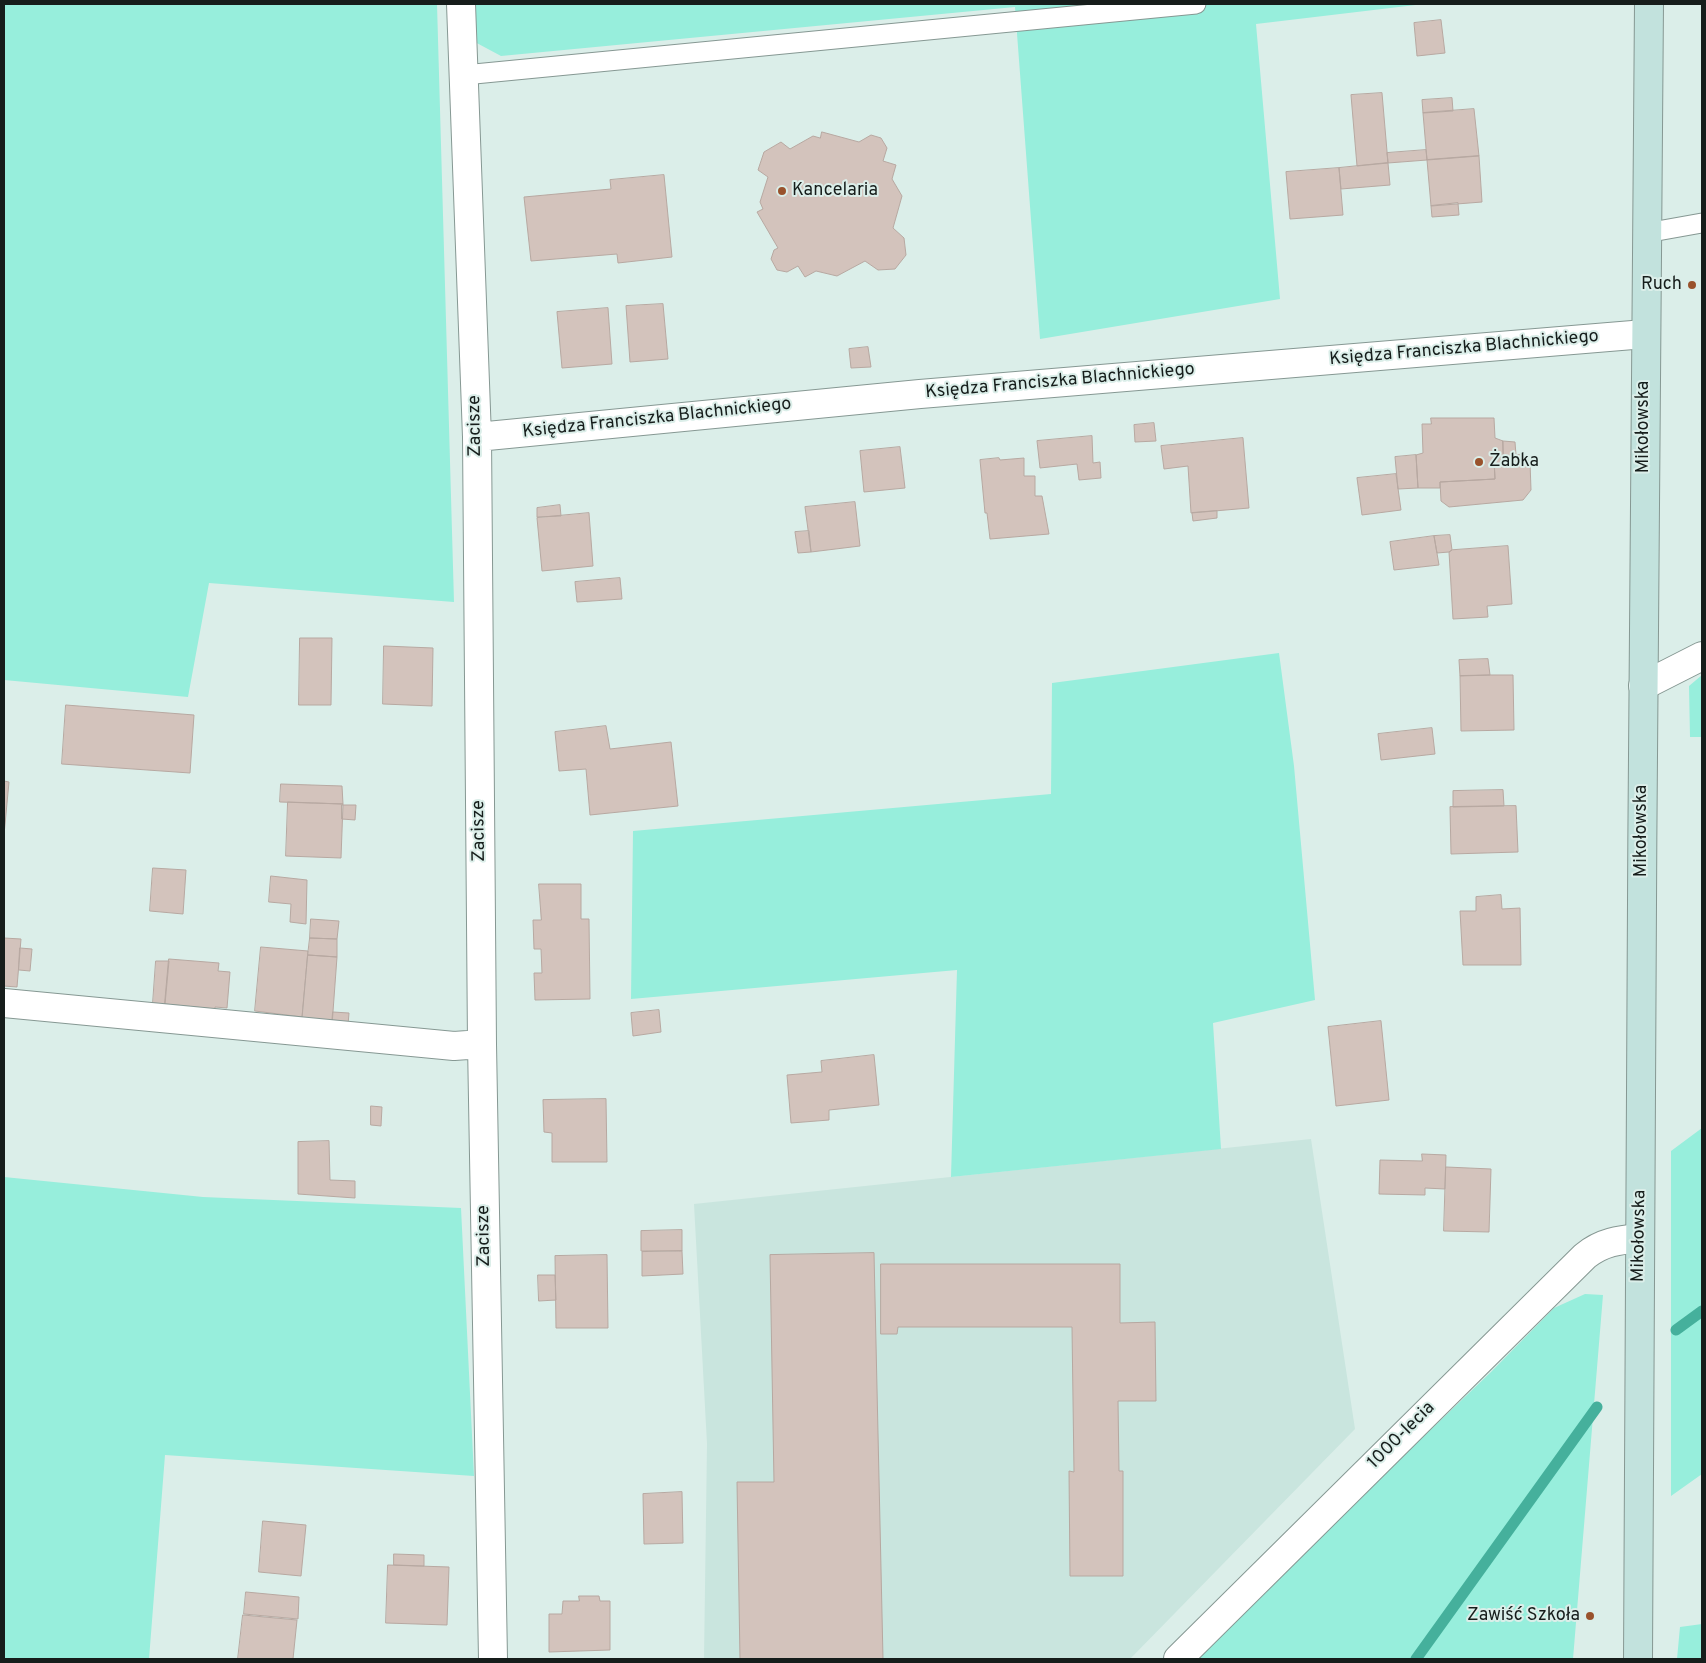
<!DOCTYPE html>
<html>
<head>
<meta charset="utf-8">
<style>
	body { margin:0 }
	#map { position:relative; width:1706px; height:1663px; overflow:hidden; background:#dbeee9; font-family:Overpass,sans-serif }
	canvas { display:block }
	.frame { position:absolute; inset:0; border:5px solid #161d1b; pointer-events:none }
</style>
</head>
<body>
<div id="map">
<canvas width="1706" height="1663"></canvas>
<div class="frame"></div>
</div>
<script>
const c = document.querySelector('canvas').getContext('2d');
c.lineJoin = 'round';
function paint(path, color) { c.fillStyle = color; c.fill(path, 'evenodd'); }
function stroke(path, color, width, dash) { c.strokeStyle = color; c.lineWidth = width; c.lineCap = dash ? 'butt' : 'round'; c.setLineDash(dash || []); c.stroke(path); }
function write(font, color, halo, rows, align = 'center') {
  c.font = font + ' Overpass,sans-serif'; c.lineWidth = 4; c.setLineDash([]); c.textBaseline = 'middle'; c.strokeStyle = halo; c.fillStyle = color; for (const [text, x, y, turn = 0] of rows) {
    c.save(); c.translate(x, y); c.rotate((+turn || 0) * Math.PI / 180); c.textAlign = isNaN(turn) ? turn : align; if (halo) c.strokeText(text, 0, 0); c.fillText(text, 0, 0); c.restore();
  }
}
paint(new Path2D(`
	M1311,1139L1355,1429L1130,1659H704L707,1444L694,1204Z`), '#c9e5de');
paint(new Path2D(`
	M4,4H437L454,602L209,583L188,697L4,680Z
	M474,4H1424L1256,24L1280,299L1040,339L1015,7L501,56L473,41Z
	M1279,653L1294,766L1315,1000L1213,1023L1221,1149L951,1177L957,970L631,999L633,831L1051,794L1052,683Z
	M1702,675V737H1690L1689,686Z
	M1702,1128V1474L1671,1496V1151Z
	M4,1177L203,1197L461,1208L474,1476L165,1455L149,1659H4Z
	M1585,1294L1603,1295L1573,1659H1191L1491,1372L1554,1308Z
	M1702,1624V1659H1677L1680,1627Z`), '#97eedc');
stroke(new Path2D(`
	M1676,1330L1702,1311
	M1416,1659L1597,1407`), '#45b09c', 11);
const building = new Path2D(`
	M1441,20L1445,53L1417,56L1414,23Z
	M1382,93L1388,163L1357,166L1351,95Z
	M1452,98L1453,111L1423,113L1422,100Z
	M1474,109L1479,156L1427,160L1423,113Z
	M822,132L859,142L871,135L881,138L887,148L883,161L896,165L892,179L902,196L893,228L904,238L906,255L895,269L878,270L865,261L837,276L816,271L805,277L798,266L787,272L777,270L771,259L774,250L778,248L757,212L763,209L760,202L768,177L758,170L764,152L781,142L790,149L813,136L820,138Z
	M1426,150L1427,160L1388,163L1387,153Z
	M1479,156L1482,202L1431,206L1427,160Z
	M1388,163L1390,185L1341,189L1339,168Z
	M1339,168L1343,215L1290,219L1286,172Z
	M664,175L672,257L618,263L617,254L531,261L524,197L611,189L610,180Z
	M1458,203L1459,215L1432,217L1431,206Z
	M663,304L668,359L630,362L626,306Z
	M608,308L612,364L562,368L557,312Z
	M868,347L871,367L851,368L849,349Z
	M1431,418H1494L1495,438L1503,441V456L1494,460L1495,479L1440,482V488H1418L1416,455L1423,453L1422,424H1431Z
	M1154,423L1156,441L1135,442L1134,425Z
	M1092,436L1093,463L1100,462L1101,478L1079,480L1077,464L1040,468L1037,441Z
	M1243,438L1249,508L1191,513L1188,466L1164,469L1161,446Z
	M1503,441L1515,442L1516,455L1522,454L1530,462L1531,490L1523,500L1449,507L1441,501L1440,482L1495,479L1494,460L1503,456Z
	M900,447L905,488L864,492L860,451Z
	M1416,455L1418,488L1398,489L1395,457Z
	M999,458L1000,460L1024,458V476H1035V496H1042L1049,534L990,539L987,513H985L980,460Z
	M1396,474L1401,510L1362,515L1357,478Z
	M855,502L860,546L811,552L805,507Z
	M560,505L561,516L537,517V508Z
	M1217,511V518L1193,521L1192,513Z
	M589,513L593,566L542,571L537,518Z
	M809,531L811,552L798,553L795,532Z
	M1450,535L1452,550L1449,552L1437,553L1434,536Z
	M1434,536L1439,565L1394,570L1390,542Z
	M1508,546L1512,604L1487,606L1488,617L1453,619L1449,552L1452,550Z
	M620,578L622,599L577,602L575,582Z
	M300,638H332L331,705H299Z
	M384,646L433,648L432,706L383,704Z
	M1488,659L1490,675L1460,676L1459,660Z
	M1490,675H1513L1514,730L1461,731L1460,676Z
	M66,705L194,715L190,773L62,764Z
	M606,726L610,749L671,742L678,806L590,815L586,769L559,771L555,732Z
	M1432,728L1435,754L1381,760L1378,734Z
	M4,781L9,782L4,835Z
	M281,784L342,786L343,804L280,802Z
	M1503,790L1504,806L1453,807V791Z
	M288,802L343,804L341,858L286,856Z
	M342,805H356L355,820L342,819Z
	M1516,806L1518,852L1451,854L1450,807Z
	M153,868L186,870L183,914L150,911Z
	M271,876L307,880L306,924L290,922L291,904L269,902Z
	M539,884H581V919H589L590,999L535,1000L534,973H542L541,949H534L533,920H541Z
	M1501,895L1502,909L1520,908L1521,965H1463L1460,911H1476V897Z
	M311,919L339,921L337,939L310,938Z
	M4,938L21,939L17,987L4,986Z
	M310,938L337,939V957L308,955Z
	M261,947L308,951L302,1017L255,1011Z
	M20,948L32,949L30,971L19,970Z
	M308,955L337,957L332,1025L302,1023Z
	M169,959L219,963L218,971L230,972L227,1008L215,1007V1009L165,1004Z
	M156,961H169L165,1004L153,1003Z
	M659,1010L661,1032L633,1036L631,1013Z
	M333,1012L349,1013L348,1025H332Z
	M1381,1021L1389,1100L1336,1106L1328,1027Z
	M874,1055L879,1105L829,1110V1120L791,1123L787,1075L822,1072L821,1061Z
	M606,1099L607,1162H552V1133L544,1132L543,1100Z
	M371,1106L382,1107L381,1126L371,1125Z
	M329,1141L330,1180L355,1181V1198L298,1194V1142Z
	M1422,1154L1446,1155L1445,1189L1425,1188V1195L1379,1194L1380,1160L1422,1161Z
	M1446,1167L1491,1169L1489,1232L1444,1231Z
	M682,1230V1251H641V1231Z
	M682,1251L683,1274L642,1276V1252Z
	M874,1253L883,1659H740L737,1482H774L770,1255Z
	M607,1255L608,1328H556L555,1256Z
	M881,1264H1120V1323L1155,1322L1156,1401H1118L1119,1471H1123V1576H1070L1069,1471L1074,1472L1072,1327H898L897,1334H881Z
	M538,1275H555L556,1300L539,1301Z
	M682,1492L683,1543L644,1544L643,1494Z
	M263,1521L306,1525L301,1576L259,1572Z
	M394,1554L424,1555V1566L394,1565Z
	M388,1565L449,1567L447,1625L386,1623Z
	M246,1592L299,1597L298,1619L244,1614Z
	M579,1596H599L600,1601H610V1650L549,1652V1614H562L563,1601H579Z
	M243,1615L297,1620L293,1659H238Z`);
paint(building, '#d3c3bc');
stroke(building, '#b7a8a1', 1);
const lane = new Path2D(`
	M464,75L1196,4
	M1646,233L1702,223`);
const street = new Path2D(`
	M461,4L477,437L482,1044L493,1659
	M477,437L920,394L1645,334
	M1643,686L1702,656
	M4,1003L454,1046L482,1044
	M1178,1659L1585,1256C1602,1242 1619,1240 1640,1238`);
const secondary = new Path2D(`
	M1638,1659C1642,1107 1642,556 1649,4`);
stroke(lane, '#869893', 21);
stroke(street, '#869893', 30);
stroke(secondary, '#869893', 30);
stroke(lane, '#fff', 19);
stroke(street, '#fff', 28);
stroke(secondary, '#c2e2dd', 28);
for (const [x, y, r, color] of [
	[782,191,5,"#99522c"],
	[1692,285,5,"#99522c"],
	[1479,462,5,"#99522c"],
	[1590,1616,5,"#99522c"]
]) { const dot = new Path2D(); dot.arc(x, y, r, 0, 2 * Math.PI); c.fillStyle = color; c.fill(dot); stroke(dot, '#dbeee9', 2); }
write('18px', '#161d1b', '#dbeee9', [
	["Kancelaria",792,191],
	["Ruch",1682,285,"right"],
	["Żabka",1489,462],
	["Zawiść Szkoła",1580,1616,"right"]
], 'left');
write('18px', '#161d1b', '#dbeee9', [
	["Księdza Franciszka Blachnickiego",1464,349,-5],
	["Księdza Franciszka Blachnickiego",1060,382,-5],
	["Księdza Franciszka Blachnickiego",657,419,-6],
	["Zacisze",476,426,-91],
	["Mikołowska",1644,427,-90],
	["Zacisze",480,831,-91],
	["Mikołowska",1642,831,-90],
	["Zacisze",485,1236,-91],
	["Mikołowska",1640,1236,-89],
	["1000-lecia",1402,1436,-45]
]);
</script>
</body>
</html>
